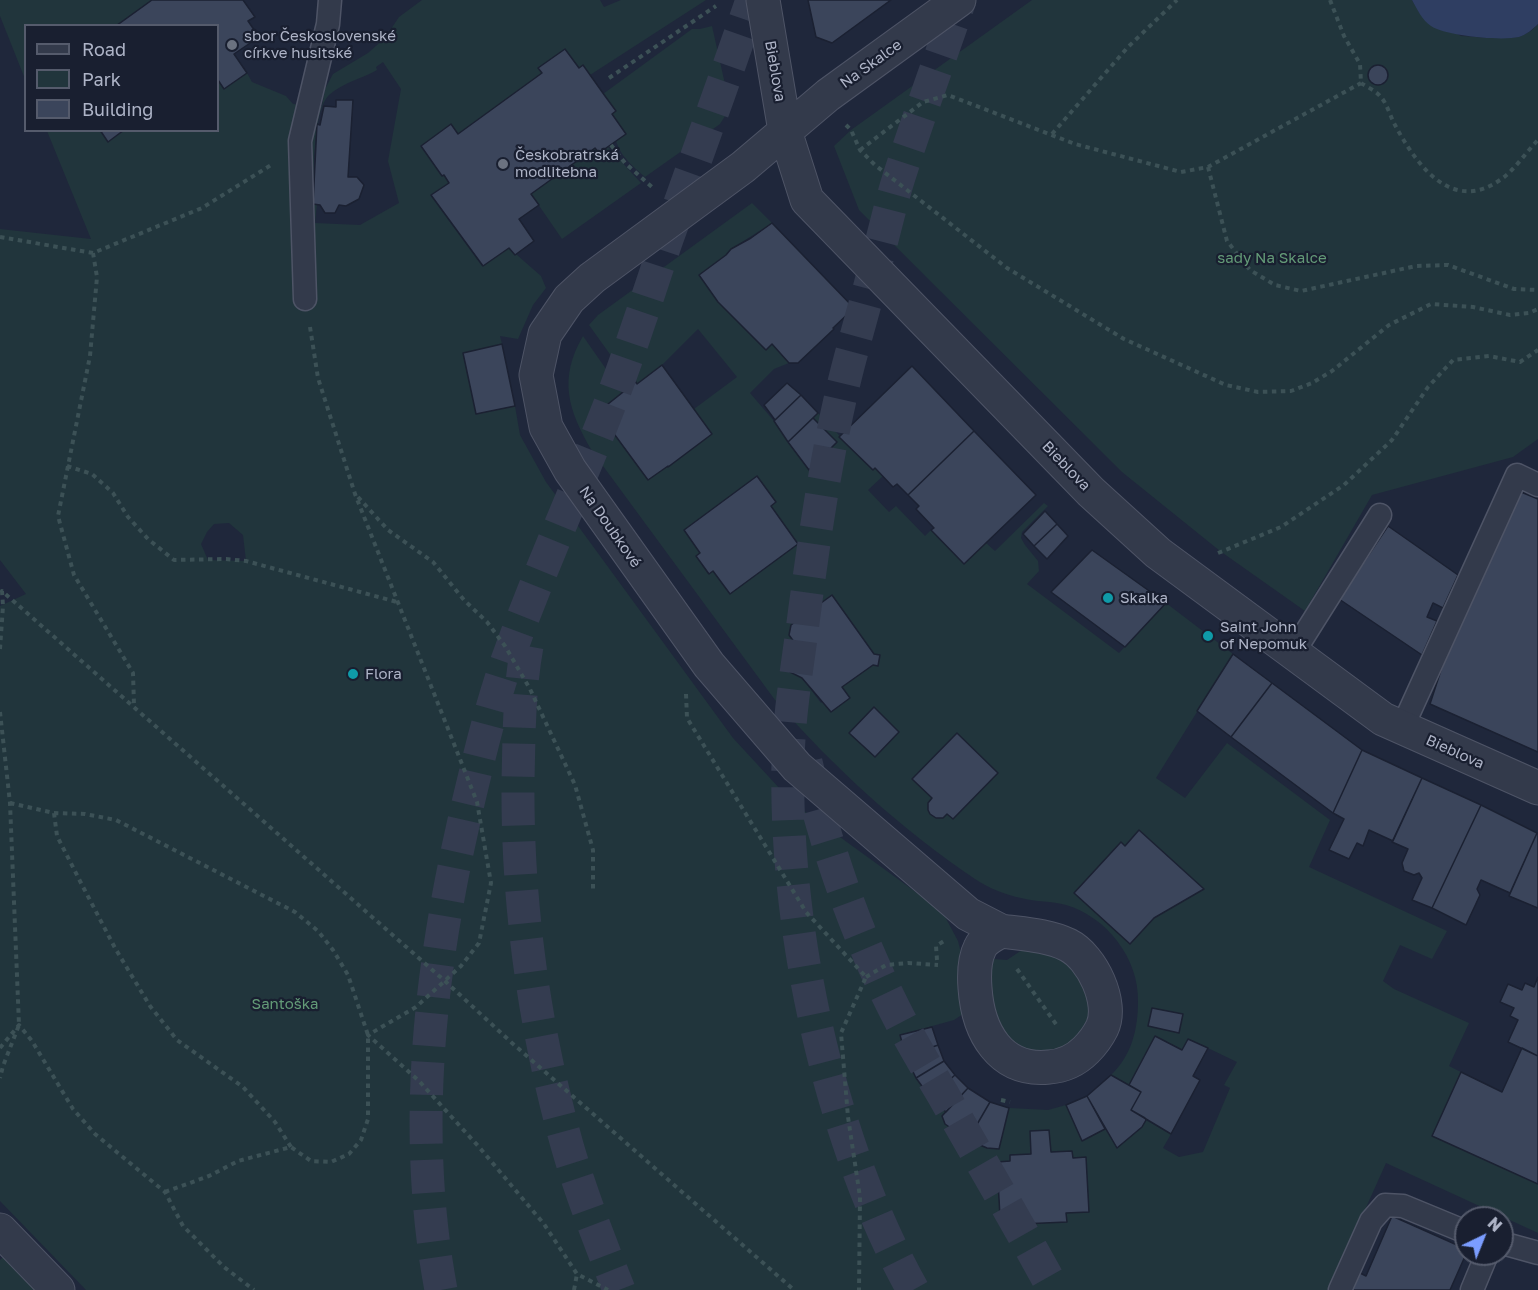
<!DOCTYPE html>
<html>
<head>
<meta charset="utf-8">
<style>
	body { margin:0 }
	#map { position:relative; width:1538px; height:1290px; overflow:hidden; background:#1f273b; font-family:"Golos Text",sans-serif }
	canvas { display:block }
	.legend { position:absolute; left:24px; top:24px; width:195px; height:108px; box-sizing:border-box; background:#191f30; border:2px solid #555b6c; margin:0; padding:8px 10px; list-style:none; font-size:18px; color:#aeb4c7 }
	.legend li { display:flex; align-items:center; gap:12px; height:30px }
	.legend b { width:30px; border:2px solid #555b6c }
	.north { position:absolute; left:1454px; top:1206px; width:60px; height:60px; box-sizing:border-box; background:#191f30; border:2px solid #555b6c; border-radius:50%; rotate:43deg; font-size:16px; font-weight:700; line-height:24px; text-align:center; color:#aeb4c7 }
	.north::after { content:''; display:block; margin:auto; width:21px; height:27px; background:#7b9dff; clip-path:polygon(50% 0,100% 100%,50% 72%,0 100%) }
</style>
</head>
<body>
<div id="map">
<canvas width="1538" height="1290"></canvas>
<ul class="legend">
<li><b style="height:8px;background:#333a4b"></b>Road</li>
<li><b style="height:16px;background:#21353c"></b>Park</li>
<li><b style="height:16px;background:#3b455b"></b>Building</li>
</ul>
<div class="north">N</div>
</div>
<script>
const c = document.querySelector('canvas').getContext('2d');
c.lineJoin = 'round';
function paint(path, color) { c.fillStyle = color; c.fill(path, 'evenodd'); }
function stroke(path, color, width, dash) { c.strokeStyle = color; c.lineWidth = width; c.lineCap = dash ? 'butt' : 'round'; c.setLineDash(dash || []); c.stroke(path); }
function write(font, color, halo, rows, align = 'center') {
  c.font = font + ' "Golos Text",sans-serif'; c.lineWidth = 4.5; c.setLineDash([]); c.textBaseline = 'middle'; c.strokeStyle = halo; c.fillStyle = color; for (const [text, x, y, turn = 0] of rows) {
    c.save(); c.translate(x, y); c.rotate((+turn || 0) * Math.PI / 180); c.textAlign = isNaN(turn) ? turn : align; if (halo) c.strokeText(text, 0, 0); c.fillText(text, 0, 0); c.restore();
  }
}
paint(new Path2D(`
	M0,0H152L116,25L26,26L25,79L0,16Z
	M422,0H600L604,7L621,0H706L590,75L579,68L565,49L539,67L542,73L458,134L451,124L422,146L442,176L444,175L449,183L431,196L482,266L509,248L541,276L546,288L533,305L518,339L500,336L502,344L463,354L476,414L515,406L520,435L546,482L733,738L793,803L942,911L958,941L963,961V1014L954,1020L900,1035C910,1069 921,1088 946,1112L945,1124L974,1143L999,1149L1009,1108L1048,1110L1066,1105L1082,1141L1105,1129L1117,1148L1142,1127L1146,1120L1171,1134L1163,1148L1179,1157L1203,1152L1230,1088L1224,1085L1237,1062L1189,1039L1182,1050L1156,1036L1129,1085L1111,1075C1132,1055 1138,1029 1138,1001C1139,959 1107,917 1066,905C1052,901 1036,902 1021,898C1006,895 988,888 975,879C901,829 834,768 775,700L592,451C568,410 558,379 583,336L622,392L598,412L648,480L668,466L669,467L711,435L694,409L737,377L698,329L662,365L637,384L632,385L589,325L598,315L752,203L772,223L731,249L726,255L718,302L765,350L772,344L789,363L774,369L750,393L774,421L801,395L872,470L875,468L883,476L868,490L889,512L896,506L925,536L931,530L964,564L986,543L995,551L1044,503L1048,506L1022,532L1021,538L1025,545L1038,561L1039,571L1027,584L1119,653L1166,603L1233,654L1156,778L1185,798L1227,743L1330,820L1309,867L1447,931L1432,959L1400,945L1383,981L1394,989L1469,1023L1449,1066L1461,1072L1432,1136L1538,1184V1233L1386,1163L1329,1290H86L0,1201V606L26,594L0,560V229L91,239L47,131H100L108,141L124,131L218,130V80L224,89L247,73L252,82L286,96L293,104L322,106L325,89L333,74L368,53L385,38L399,17ZM383,62L401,89L388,161L399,203L360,225L315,223L317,204H313C314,179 312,112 329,95C344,82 361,79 377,70L376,67ZM813,419L837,443L809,470L788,442ZM757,476L776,502L771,506L798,544L730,594L713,571L708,574L696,556L700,553L684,530ZM229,523L243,535L246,561L208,560L201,544L207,532L214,524ZM832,595L874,654L873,665L842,687L850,698L831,712L823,701L821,703L802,678L790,672L784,656L797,646L789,635L791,625ZM874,707L899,732L875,757L849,733ZM997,773L943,818H936L930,814L928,806L932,798L912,779ZM1139,831L1204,889L1154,918L1074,893L1121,842L1125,846ZM1152,1008L1183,1014L1179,1033L1149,1026ZM1072,1151L1073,1158L1086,1157L1089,1212L1066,1213L1067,1221L1022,1216L1000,1217L997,1162L1010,1161V1155Z
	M1032,0H1412L1421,15L1461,36L1491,38L1519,37L1531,31L1538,24V439L1513,457L1372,495L1305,611L1220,551L1122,472L859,210L834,146L851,130Z
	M712,26L729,102L727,113L720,124L645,177C619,154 615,149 612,114L615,111L603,94L692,29H700Z
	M608,147L641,183L562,239L531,194L595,148L599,153Z
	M1025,948H1038L1070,963L1088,997V1017L1084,1028L1066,1049L1033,1057L998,1031L988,971L994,959L1007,960Z
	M4,1256L37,1290H0V1260Z`), '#21353c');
paint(new Path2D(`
	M1412,0H1538V24C1533,29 1526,35 1519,37C1501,41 1446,36 1431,26C1422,20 1417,9 1412,0Z`), '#2f3e62');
const building = new Path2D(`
	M152,0H243L255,17L248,21L259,37L234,54L247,73L224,89L218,80V26H116Z
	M808,0H891L832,43L816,37Z
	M565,49L579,68L583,65L605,96L616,111L612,114L626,134L599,153L595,148L531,194L539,205L519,219L534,241L515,255L509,248L483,266L431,195L449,183L444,175L442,176L421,146L451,124L458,134L542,73L538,68Z
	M1368 75a10 10 0 1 1 20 0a10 10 0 1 1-20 0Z
	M336,100H353L348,177H357L364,185L359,199L346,206L339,205L335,213H325L320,205L313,204L317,124L320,125L324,106L336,107Z
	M100,130H124L108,142Z
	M772,223L854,308L833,328L834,329L798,363H789L772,344L766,350L718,302L699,275L726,255L731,249L751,238Z
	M502,344L515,406L476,414L463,353Z
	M662,365L712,434L668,467V466L648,480L598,412L632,385L636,382L637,384Z
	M912,366L974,431L908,495L897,484L893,487L875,468L873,470L839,437Z
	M787,383L801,395L775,420L764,405Z
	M801,395L818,413L788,442L774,421Z
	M813,418L837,442L809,470L788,442Z
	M974,431L1036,495L964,564L931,530L934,528L916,509L919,506L908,495Z
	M757,476L776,502L771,506L798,544L730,594L713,571L709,574L696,556L700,553L684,530Z
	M1521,492L1538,499V752L1430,704L1442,667Z
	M1045,511L1057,524L1034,546L1023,534Z
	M1057,524L1068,536L1047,559L1034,546Z
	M1388,526L1458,575L1443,608L1433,603L1427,617L1437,621L1422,655L1339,599Z
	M1092,550L1166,603L1125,647L1051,592Z
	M832,595L874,654L880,655L878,666L873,665L842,687L850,698L831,712L802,678L790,672L784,656L797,646L789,635L791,625Z
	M1233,654L1272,683L1231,737L1197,711Z
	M1272,683L1362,750L1333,813L1231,737Z
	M874,707L899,732L875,757L849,733Z
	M957,733L998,773L953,819L947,814L943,818H936L930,814L928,810V803L932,798L912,779Z
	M1362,750L1422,778L1393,841L1369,830L1363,846L1357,843L1349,859L1329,850L1344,819L1333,813Z
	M1422,778L1481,805L1432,908L1412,900L1422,878L1419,873L1414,875L1404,871L1402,863L1408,849L1392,842Z
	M1481,805L1537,833L1510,893L1481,880L1477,889L1480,895L1466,925L1432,908Z
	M1139,830L1204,889L1154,918L1130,944L1074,893L1121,842L1125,846Z
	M1537,833H1538V908L1509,896Z
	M1538,977V1056L1508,1042L1518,1020L1510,1016L1514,1008L1500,1002L1508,984L1522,990L1525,983L1534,987Z
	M1152,1008L1183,1014L1179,1033L1148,1026Z
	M932,1027L938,1045L906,1057L900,1035Z
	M1155,1036L1182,1050L1188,1039L1208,1048L1193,1076L1200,1080L1171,1134L1131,1110L1141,1092L1129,1085Z
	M938,1045L944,1061L916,1078L906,1057Z
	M1522,1048L1538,1056V1184L1432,1136L1461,1072L1502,1092Z
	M944,1061L955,1075L930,1097L916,1078Z
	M955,1075L968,1088L946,1112L930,1097Z
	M1111,1075L1141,1092L1131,1110L1145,1118L1146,1120L1142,1127L1117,1148L1087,1096Z
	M968,1088L990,1102L968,1140L945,1124L942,1116Z
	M1087,1096L1105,1129L1082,1141L1066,1105Z
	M990,1102L1009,1108L999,1149L987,1148L968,1140Z
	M1049,1130L1051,1152L1072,1151L1073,1158L1086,1157L1089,1212L1066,1213L1067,1222L1022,1224V1216L1000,1217L997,1162L1010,1161V1155L1031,1154L1030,1131Z
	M1392,1216L1466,1249V1254L1450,1290H1352L1360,1273L1366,1276Z`);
paint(building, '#3b455b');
stroke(building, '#1b2132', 1.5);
stroke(new Path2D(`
	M527,646C519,690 519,737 518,782C517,904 534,1027 567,1145C581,1194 600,1242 619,1290
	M806,762C827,851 857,937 899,1018C912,1043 927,1068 942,1093C979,1158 1018,1224 1054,1290
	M441,1290C410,1125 431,957 470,795C481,749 492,703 508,658C539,571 578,487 611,401C631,349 648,295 666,242C695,161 724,81 752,0
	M913,1290C830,1142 784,930 788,761C789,713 798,663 804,615C814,540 825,464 842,391C851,352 863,313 873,274C882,242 889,209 899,177C918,118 940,59 960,0`), '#343c50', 33, [33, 16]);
const service = new Path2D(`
	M305,299L300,141L328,24L330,0
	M1293,653L1380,515
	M1402,728L1517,475L1538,485
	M1502,1243L1538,1253
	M1340,1290L1371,1221L1385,1205L1403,1206L1466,1232
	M1472,1290L1487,1254`);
const minor = new Path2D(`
	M763,0L785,131L807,200L1091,492L1158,553L1383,719L1538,788
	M959,0L828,95L743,167L592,278L569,299L545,334L536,375L546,427L570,470L709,665L797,767L968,914L1001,931
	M1001,931C1023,934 1048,935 1068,945C1092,957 1114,1003 1102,1028C1098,1036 1092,1044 1086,1050C1076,1060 1063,1066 1049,1067C1000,1072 978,1032 975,988C974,975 974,960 980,948C984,939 994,935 1001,931Z
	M0,1230L58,1290`);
stroke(service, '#4e5466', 25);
stroke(minor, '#4e5466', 35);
stroke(new Path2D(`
	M1330,0L1344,36L1360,64L1361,83C1367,87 1376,91 1380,96C1387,103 1390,116 1395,125C1416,164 1451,214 1500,180C1514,171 1526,152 1538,140
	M609,78L716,6
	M846,125L851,130L860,150L875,165L1007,268L1124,339L1226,385L1258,392L1291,391L1312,383L1332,371L1389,325L1431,304L1473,307L1510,315L1529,313L1538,309
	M1052,134L1128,47L1177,0
	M611,145L625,163L653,188
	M860,150L923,102L948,95L1075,144L1181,172L1208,167L1361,83
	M1208,167L1227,241L1250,270L1275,285L1301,291L1416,266L1448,265L1514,289L1538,290
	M0,237L93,253L202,208L271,165
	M93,253L97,277L90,356L58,516L74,575L133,673L134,705
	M310,327L318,378L355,494L477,802L491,883L479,943L461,966L416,1007L368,1035L419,1081L479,1147L544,1224L577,1274L608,1290
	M67,466L92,474L113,493L128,517L148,539L174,560L226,559L246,561L397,602
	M358,497L388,530L433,562L464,600L487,622L505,646L530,689L575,785L593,850V891
	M1218,553L1281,527L1344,485L1392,440L1428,387L1453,360L1489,356L1520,362L1538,350
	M0,649L3,606L2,591L446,982L512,1043L794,1290
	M686,694L687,718L806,912L866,977L841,1033L848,1117L860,1197L859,1290
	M0,712L10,803L19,1025L3,1066L0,1078
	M10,803L54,813L85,814L116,820L295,912L318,931L333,950L348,975L368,1035V1119L361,1140L349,1154L331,1162L311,1161L291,1147L238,1161L209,1176L165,1192
	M54,813L57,836L81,883L115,948L150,1006L177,1040L243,1087L275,1122L291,1147
	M937,960L936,946L944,941
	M1017,969L1058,1027
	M866,977L886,965L908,963L938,965
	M0,1048L19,1025L32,1041L73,1109L95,1134L165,1192L183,1226L224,1267L254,1290
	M1001,1100L1010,1102
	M574,1290L577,1274`), '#3c5156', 4, [4.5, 4.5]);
stroke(service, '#333a4b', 22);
stroke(minor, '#333a4b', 33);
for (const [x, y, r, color] of [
	[232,45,6,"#6b7280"],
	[503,164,6,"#6b7280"],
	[1108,598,6,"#0f9aa8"],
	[1208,636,6,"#0f9aa8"],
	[353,674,6,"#0f9aa8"]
]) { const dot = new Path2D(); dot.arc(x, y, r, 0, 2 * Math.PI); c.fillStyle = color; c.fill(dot); stroke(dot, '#191f30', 2); }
write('15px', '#aeb4c7', '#191f30', [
	["sbor Československé",244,36],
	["církve husitské",244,53],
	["Českobratrská",515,155],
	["modlitebna",515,172],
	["Skalka",1120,598],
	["Saint John",1220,627],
	["of Nepomuk",1220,644],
	["Flora",365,674]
], 'left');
write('15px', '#aeb4c7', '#191f30', [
	["Na Skalce",871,64,-36],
	["Bieblova",775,71,80],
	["Bieblova",1066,466,46],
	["Na Doubkové",610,527,55],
	["Bieblova",1455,752,24]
]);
write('15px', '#639a77', '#191f30', [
	["sady Na Skalce",1272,258],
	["Santoška",285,1004]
]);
</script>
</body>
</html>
